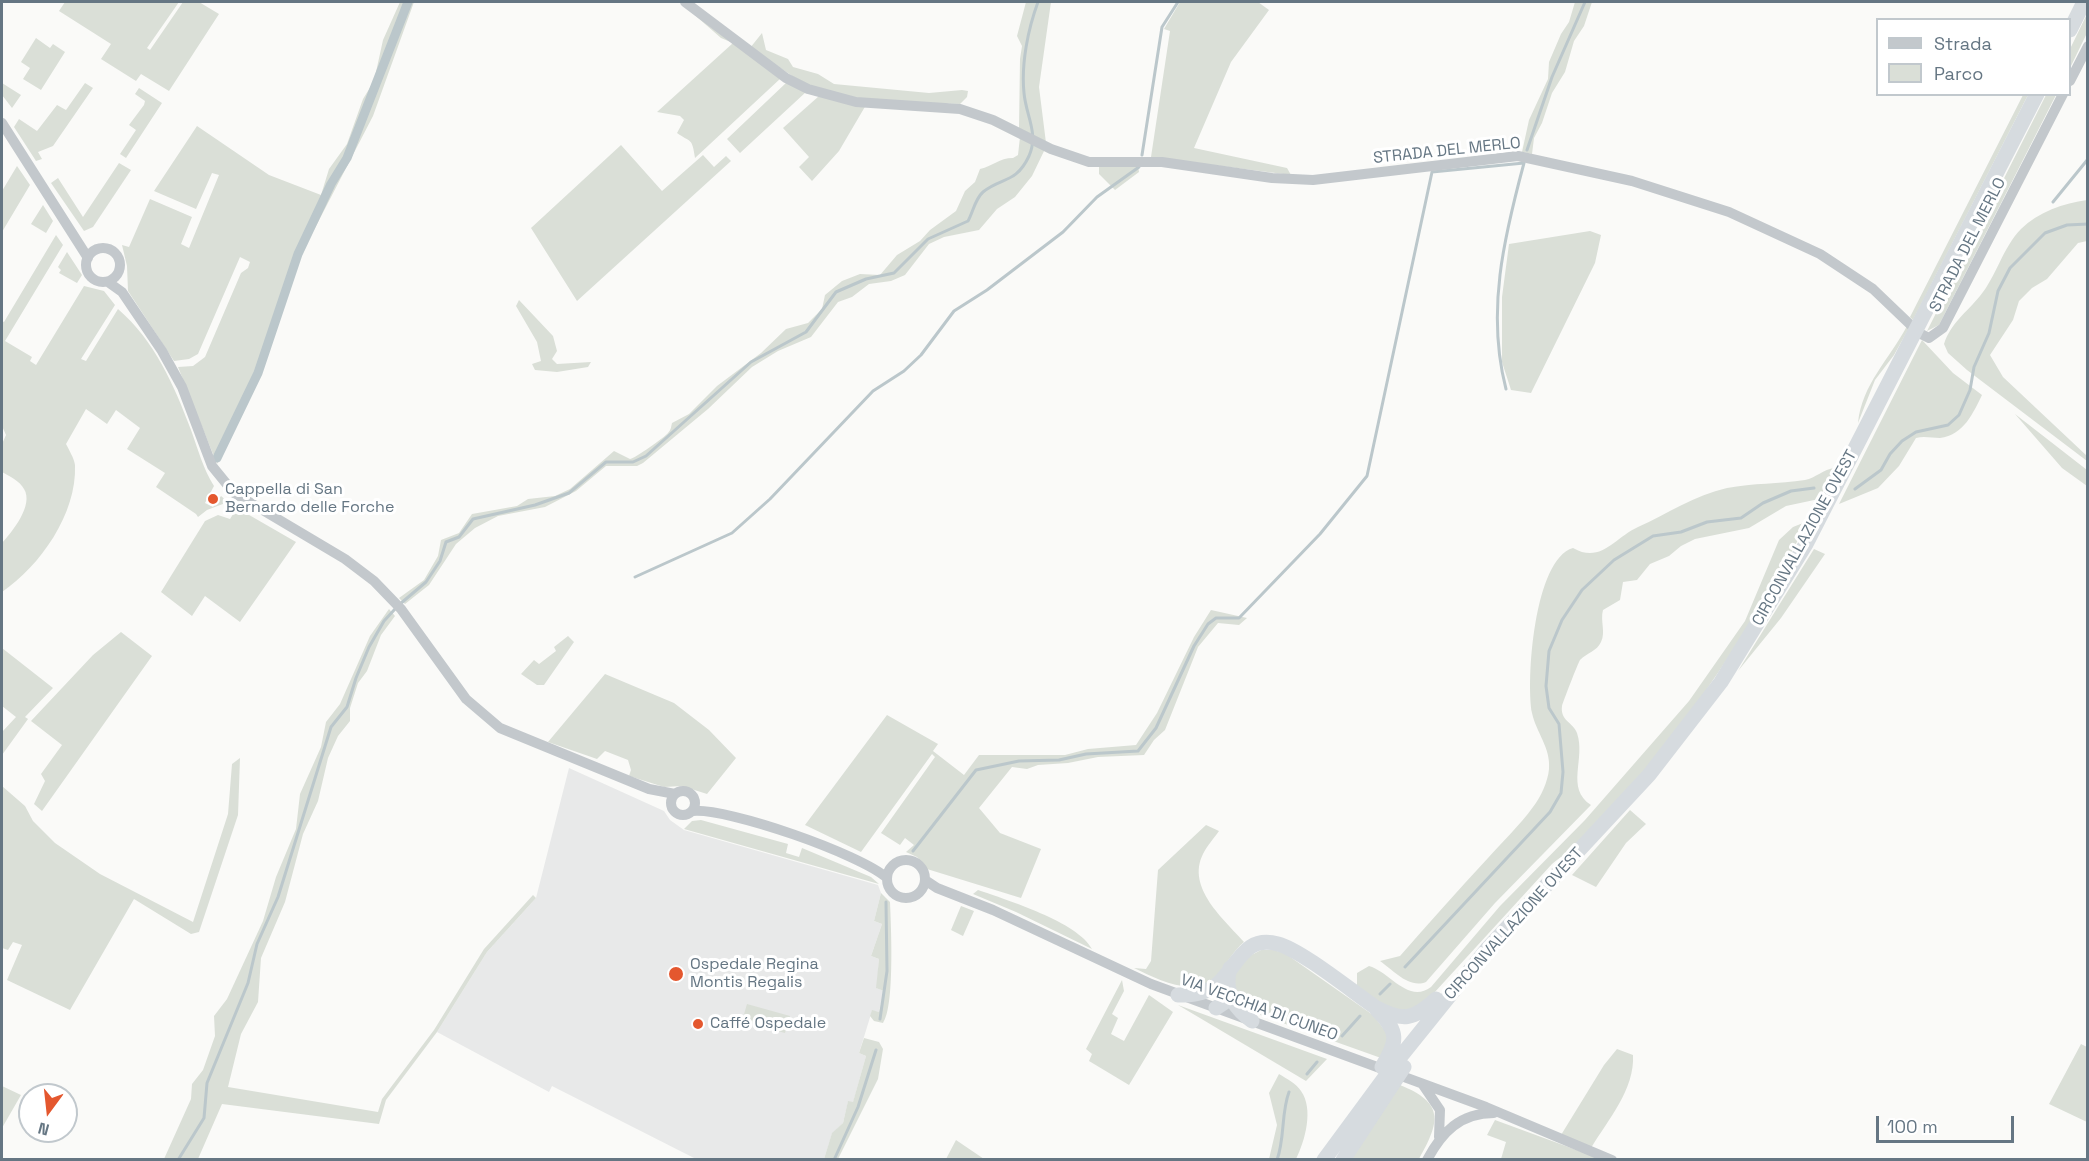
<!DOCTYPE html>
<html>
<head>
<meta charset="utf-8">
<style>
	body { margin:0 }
	#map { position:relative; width:2089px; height:1161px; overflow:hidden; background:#fafaf8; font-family:"Space Grotesk",sans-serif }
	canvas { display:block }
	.frame { position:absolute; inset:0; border:3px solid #657683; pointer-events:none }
	.legend { position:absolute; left:1876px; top:18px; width:195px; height:78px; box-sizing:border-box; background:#fff; border:2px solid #c1c8cd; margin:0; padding:8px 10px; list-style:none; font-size:18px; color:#657683 }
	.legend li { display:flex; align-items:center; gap:12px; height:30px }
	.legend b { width:30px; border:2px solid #c1c8cd }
	.north { position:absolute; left:18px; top:1083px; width:60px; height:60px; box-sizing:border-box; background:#fff; border:2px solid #c1c8cd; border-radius:50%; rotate:195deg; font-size:16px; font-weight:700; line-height:24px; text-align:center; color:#657683 }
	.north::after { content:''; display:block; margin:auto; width:21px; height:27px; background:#e4572e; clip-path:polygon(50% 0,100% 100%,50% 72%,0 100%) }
	.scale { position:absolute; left:1876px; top:1116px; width:138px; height:27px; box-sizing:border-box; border:3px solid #657683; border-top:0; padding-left:8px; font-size:18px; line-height:21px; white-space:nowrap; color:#657683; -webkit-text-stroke:4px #fff; paint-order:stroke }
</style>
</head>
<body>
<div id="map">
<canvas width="2089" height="1161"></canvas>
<div class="frame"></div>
<ul class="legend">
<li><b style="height:8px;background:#c3c8cc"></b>Strada</li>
<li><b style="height:16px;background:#dadfd7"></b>Parco</li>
</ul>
<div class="north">N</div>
<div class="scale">100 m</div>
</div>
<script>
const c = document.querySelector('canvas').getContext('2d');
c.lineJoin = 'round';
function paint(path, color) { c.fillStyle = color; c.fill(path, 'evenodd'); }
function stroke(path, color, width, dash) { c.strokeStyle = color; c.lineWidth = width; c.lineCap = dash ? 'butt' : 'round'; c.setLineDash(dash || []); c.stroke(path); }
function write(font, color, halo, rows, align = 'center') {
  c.font = font + ' "Space Grotesk",sans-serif'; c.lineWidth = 6; c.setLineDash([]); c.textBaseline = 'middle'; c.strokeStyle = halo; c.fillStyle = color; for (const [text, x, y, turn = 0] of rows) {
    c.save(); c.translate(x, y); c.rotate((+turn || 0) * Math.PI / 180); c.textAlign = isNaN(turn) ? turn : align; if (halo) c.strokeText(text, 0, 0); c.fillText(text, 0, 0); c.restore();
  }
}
paint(new Path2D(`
	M569,768L664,811L670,820L684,830L878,885L881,893L874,921L882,924L871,956L879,959L877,988L884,991L879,1012L872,1011L859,1053L866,1056L853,1103L848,1102L843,1123L832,1134L824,1159H696L552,1086L549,1092L437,1032L487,952L536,898Z`), '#e8e9e9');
paint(new Path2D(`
	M65,2H179L147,48L150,50L183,2H199L219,14L169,91L141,74L136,81L101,59L111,44L59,11Z
	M400,2H414L373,116L301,255L260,376L217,464L178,367L193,366L205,357L241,273L248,268L250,262L240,257L198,354L189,359L174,361L128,291L127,266L122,245L129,247L150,199L192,217L181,244L189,248L219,175L212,173L196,209L154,191L197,126L269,175L321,195L329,169L347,144L363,99L374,81L383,40Z
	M1026,2H1051L1039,87L1046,143L1019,129L1020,59L1022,46L1017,36Z
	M1180,2H1258L1269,10L1231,62L1194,148L1287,168L1291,175L1151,157L1170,31L1164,29Z
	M1575,2H1592L1584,26L1574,41L1565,72L1552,93L1542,123L1534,138L1532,154L1522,152L1529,120L1548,79L1549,62L1561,34L1569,22Z
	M681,3L781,78L695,158C692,137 691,143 677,133L684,120L680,116L657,112L733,43L721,38Z
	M2087,14V33L2070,68V49Z
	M762,33L766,50L788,59L793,67L818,74L834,84L929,93L962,90L968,91L967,97L960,104L862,100L806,85L750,48Z
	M36,38L50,48L53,44L65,52L41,90L23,79L30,68L21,62Z
	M787,82L806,92L740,153L727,139Z
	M2,83L21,95L12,108L2,95Z
	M85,83L93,88L53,146L38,152L42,159L36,161L14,127L19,119L37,131L57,105L66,110Z
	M139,88L162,103L126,158L120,154L136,130L129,125L144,105L145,101L135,94Z
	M2023,95H2028L1913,320L1910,317Z
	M2046,95H2056L1939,325L1927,331Z
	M819,96L866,105L839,151L812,181L799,167L809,157L783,128Z
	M1020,137L1045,149L1032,176L1015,197L997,209L979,230L944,237L929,244L905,275L891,281L869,284L852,297L838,302L811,337L778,351L752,367L708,409L643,463L637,466H606L576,491L545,507L498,516L475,528L456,544L429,585L405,604L399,598L424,580L438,556L441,540L459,533L472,514L517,506L528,499L555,496L570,489L614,451L630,459C634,459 665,437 668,433C671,430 671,427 672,423L689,414L717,386L761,353L786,329L808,323L822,309L825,295L842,281L860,274L880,275L897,255L920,241L930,230L956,211L965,191L975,182L980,169C993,166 999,158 1013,158L1018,155Z
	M621,145L662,191L703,155L714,167L726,156L731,161L577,301L531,228Z
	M119,163L131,170L93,227L84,231L51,183L58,178L83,217Z
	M1138,165L1139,172L1115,190L1099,174V167Z
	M17,166L30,185L2,232V191Z
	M2087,200V241L2078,243L2047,279L2032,288L2019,301L2013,320L1990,355L2003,377L2087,456V461L1967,370L1948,353L1944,344C1951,323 1966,313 1980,296C1996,277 2003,247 2021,229C2038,212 2064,203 2087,200Z
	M43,205L53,221L46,233L31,224Z
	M1590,231L1601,235L1595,263L1531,393L1511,390L1502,362V297L1509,244Z
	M56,235L63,245L5,341L32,357L30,361L36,365L84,286L104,291L115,305L81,359L86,361L118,309C155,341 174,385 191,430C198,449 203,469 214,486L205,503L213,507L221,496L228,502L207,510L198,517L196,514L156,487L165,473L127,449L140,428L116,410L107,424L86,409L66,444C69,450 74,458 75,465C77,514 40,566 2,592V543C12,532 34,505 24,489C20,481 9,476 2,472V444L6,435L2,426V321L4,322Z
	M67,252L82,275L77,283L59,273L61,270L58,267Z
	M519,300L553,336L557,351L552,359L557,364L591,362L588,367L557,372L535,370L532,364L541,361L537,342L516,306Z
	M1907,326L1909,328L1894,355L1875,380L1858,423C1862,384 1889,360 1907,326Z
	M1922,340L1953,373L1982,395C1973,413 1964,435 1940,438C1932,438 1924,436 1916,438L1899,466L1878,488L1839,504Z
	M2015,414L2087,470V486L2062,468Z
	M1835,468L1819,499L1786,506L1749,528L1695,539L1681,546L1669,556L1650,564L1637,580L1623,582L1620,600L1603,610C1600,621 1606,632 1601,642C1597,651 1587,653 1580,660C1578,663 1563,702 1562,706C1560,721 1573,722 1577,733C1586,759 1565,788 1591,805L1495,903L1426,982C1409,989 1393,970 1380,961L1400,956C1429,923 1458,890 1488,858C1503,841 1520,825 1533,807C1541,797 1548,781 1549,769C1551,748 1536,732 1532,713C1526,680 1534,559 1573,548C1601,564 1614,538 1638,527C1667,514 1695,495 1727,488C1753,483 1779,484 1805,480C1816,478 1823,469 1835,468Z
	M237,508L296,542L240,622L205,596L192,616L161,592L205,521L218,515L230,519Z
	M1808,521C1747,638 1671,752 1577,844C1570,852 1560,857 1552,864L1423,1005C1395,1020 1380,1002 1357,986V973L1369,966C1390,972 1408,1004 1431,987L1500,906L1585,820L1689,701L1745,621L1779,540L1793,527Z
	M1814,549L1825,554L1781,618L1738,671Z
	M389,609L395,616L381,635L367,671L358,683L350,708V721L338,736L328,758L318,801L303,834L285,902L261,958L258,1002L241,1034L228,1087L378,1112L382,1099L434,1030L484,949L533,895L536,898L487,952L437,1032L386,1100L379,1124L222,1104L198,1159H164L191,1099L192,1084L203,1070L215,1036L214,1016L227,999L263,921L276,877L296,829L300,794L321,747L326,722L340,704L370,636Z
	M1211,610L1247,618L1239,625L1218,623L1198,647L1165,730L1154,740L1144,755L1098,757L1068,763L1038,765L1027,769L1012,767L979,808L1000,833L1041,849L1021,898L927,869L917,857L906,852L914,845L905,838L900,845L881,833L935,757L932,754L861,852L805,825L887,715L938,744L933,751L964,775L979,755H1065L1088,749L1136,745L1157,713L1194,637Z
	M121,632L152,656L42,811L34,804L45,781L41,774L62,745L31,721L93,655Z
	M568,636L574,642L544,685H537L521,674L534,660L539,664L556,651L554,647Z
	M2,648L53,688L25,717L28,719L2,755V732L16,717L2,706Z
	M605,674L674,703L709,730L736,758L707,794L682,786L664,787L629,776L631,770L628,760L605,751L597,759L548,742Z
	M240,758L238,815L199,932L191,934L134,899L70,1010L7,980L22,945L13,942L8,950L2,948V786L25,806L33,821L55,843L100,874L193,922L228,814L232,764Z
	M1630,810L1646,824L1626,843L1596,887L1572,875Z
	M701,820L788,844L786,853L799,857L802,848L871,877L879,884L684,829L692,821Z
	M1206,825L1219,831C1214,838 1207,846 1203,854C1186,888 1224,919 1244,942C1233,951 1227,964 1217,975C1195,999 1159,980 1134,968L1146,969L1151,961L1158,870Z
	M978,890C1007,900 1078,922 1092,949L1016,912L973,894Z
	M881,893L890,902C891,925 895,1007 883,1023L874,1021L870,1016L872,1010L879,1012L884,991L876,988L879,959L871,956L882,924L874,921Z
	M961,906L974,911L963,936L951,930Z
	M1261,950H1274L1286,954L1373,1015L1390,1037L1381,1058L1249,1011L1239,1001L1233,979L1242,960Z
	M1122,980L1124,991L1112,1014L1118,1018L1111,1034L1124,1041L1149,995L1173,1012L1129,1085L1089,1061L1092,1054L1086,1049Z
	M747,1004L790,1016L785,1033L742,1021Z
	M1178,1005L1327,1059L1306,1081Z
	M864,1038L879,1042L883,1049L878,1079L838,1159H824L832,1133L843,1123L848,1101L853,1102L866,1056L859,1053Z
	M2081,1044L2087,1047V1122L2049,1104Z
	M1617,1049L1633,1055C1635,1089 1608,1120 1591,1148L1561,1135L1604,1065Z
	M1279,1074C1287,1079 1296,1083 1301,1091C1314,1109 1305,1141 1296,1159H1269L1277,1125L1269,1093Z
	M1400,1085C1445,1103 1440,1122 1419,1159L1351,1160Z
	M2,1086L21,1095L2,1128Z
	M1495,1120L1601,1159H1501L1506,1142L1487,1135Z
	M956,1140L984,1159H946Z`), '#dadfd7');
stroke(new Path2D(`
	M1527,150L1552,77L1585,2
	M1142,155L1162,27L1178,2
	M2053,202L2088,159
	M1855,489L1881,470L1890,454L1902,441L1916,432L1948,425L1959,415L1970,390L1974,367L1989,333L1998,291L2010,268L2045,233L2067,225L2088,224
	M635,577L732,533L770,499L873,391L904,371L921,355L954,311L987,290L1063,232L1097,197L1139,167
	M400,604L426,582L440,561L446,542L459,537L473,519L535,505L569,493L606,462H633L646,456L751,362L806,332L836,292L866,279L894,273L928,239L968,221C973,212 975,199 983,192C1001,177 1016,184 1029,156C1039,133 1026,116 1024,93C1021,64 1028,29 1038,2
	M913,851L976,770L1019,761L1059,760L1086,754L1138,751L1156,728L1194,646L1208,624L1216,618H1239L1320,534L1367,476L1432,172L1524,163C1504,237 1486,312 1506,389
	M1405,967L1550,812L1561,793L1563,772L1559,724L1549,708L1546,686L1549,651L1562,620L1582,590L1614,560L1653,536L1681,532L1707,522L1741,518L1763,503L1791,491L1814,488
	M1380,994L1390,984
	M880,1019L887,971L886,902
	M1342,1036L1360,1016
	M1307,1074L1317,1062
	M178,1160L204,1118L207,1083L248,983L257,944L278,897L331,727L347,707L356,678L369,647L384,621L395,609
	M834,1160L858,1107L876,1050
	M1277,1160C1285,1138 1281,1113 1289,1092`), '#bbc7cb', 3);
stroke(new Path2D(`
	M217,458L258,373L298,254L331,184L347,158L408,2`), '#bbc7cb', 9);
stroke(new Path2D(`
	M685,2L786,78L808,89L856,102L960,109L993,120L1051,149L1089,162H1162L1272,178L1313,180L1518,156L1632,181L1729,212L1820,254L1873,289L1919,333L1929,338L1943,328L2063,94
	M2070,81L2088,46
	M2,123L88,258
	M86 265a17 17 0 1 1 34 0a17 17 0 1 1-34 0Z
	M108,282L122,292L162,351L182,387L212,466L234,493L345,559L374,581L401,609L466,699L500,728L649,789L675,794
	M671 803a12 12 0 1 1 24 0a12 12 0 1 1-24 0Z
	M693,811C729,808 860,854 887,878
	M887 879a19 19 0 1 1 38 0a19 19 0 1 1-38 0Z
	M925,880L937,888L993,910L1151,984L1486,1107L1612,1160
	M1423,1085L1440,1110L1439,1137
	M1427,1160C1442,1132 1460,1113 1494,1113`), '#c3c8cc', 10);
stroke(new Path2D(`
	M2070,30L2084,2
	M1230,968C1223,991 1234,1008 1252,1021
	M1178,995C1191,995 1203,994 1214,987C1237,970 1242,934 1278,944C1301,950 1353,992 1375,1007C1403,1022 1413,1020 1436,999
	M1216,1008L1225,1002L1229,993
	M1377,1010C1399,1032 1398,1041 1382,1067
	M1324,1160L1397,1061L1488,948L1649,775L1721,682L1806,544L2037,94
	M1343,1160L1404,1067`), '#d6dbdf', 15);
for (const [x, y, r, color] of [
	[213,499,6,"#e4572e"],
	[676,974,8,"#e4572e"],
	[698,1024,6,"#e4572e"]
]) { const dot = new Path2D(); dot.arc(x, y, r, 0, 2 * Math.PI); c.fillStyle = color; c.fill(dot); stroke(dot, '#fff', 2); }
write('16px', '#657683', '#fff', [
	["STRADA DEL MERLO",1447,151,-6],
	["STRADA DEL MERLO",1968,245,-63],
	["CIRCONVALLAZIONE OVEST",1805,538,-61],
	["CIRCONVALLAZIONE OVEST",1514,924,-48],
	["VIA VECCHIA DI CUNEO",1259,1008,20]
]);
write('16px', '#657683', '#fff', [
	["Cappella di San",225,490],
	["Bernardo delle Forche",225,508],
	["Ospedale Regina",690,965],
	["Montis Regalis",690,983],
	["Caffé Ospedale",710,1024]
], 'left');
</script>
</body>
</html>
